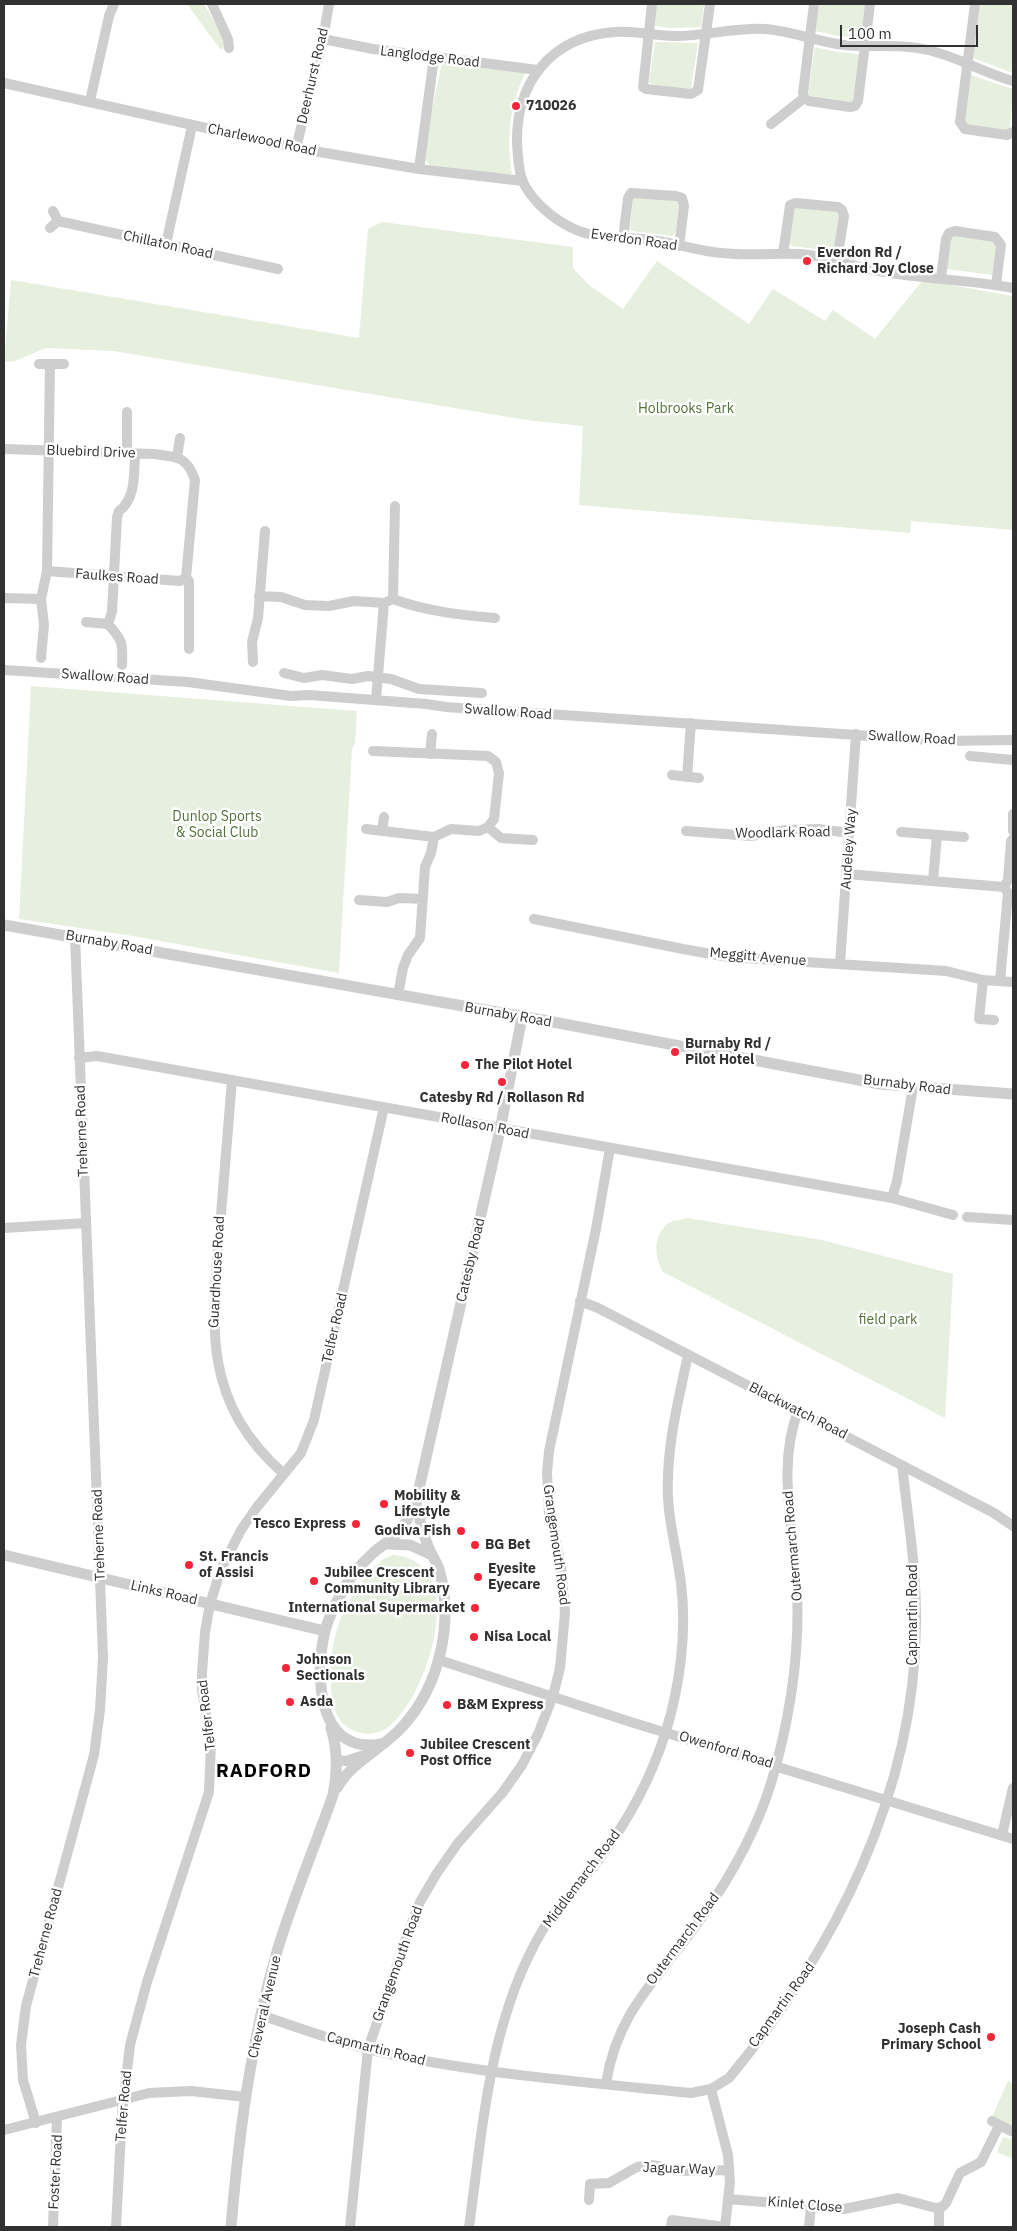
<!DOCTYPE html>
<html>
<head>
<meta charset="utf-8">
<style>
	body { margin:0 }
	#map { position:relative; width:1017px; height:2231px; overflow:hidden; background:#fff; font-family:"IBM Plex Sans",sans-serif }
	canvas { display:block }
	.frame { position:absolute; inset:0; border:5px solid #313131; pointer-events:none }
	.scale { position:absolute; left:840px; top:25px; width:138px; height:22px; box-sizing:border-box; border:2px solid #313131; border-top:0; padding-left:6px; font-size:15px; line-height:18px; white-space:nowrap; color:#313131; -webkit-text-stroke:4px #fff; paint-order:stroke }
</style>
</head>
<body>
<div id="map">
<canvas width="1017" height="2231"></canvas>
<div class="frame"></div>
<div class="scale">100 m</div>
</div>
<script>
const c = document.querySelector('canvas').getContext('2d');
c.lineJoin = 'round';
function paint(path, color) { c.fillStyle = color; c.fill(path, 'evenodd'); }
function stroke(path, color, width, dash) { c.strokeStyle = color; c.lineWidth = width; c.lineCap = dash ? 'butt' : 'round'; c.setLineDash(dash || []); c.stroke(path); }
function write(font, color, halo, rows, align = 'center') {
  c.font = font + ' "IBM Plex Sans",sans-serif'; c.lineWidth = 5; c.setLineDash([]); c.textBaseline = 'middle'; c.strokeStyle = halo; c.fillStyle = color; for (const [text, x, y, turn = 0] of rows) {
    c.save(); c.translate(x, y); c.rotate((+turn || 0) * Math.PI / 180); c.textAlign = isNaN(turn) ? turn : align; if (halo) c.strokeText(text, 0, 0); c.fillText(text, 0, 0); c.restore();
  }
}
paint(new Path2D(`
	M187,4H204L225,40L223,49H220Z
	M657,4H704L701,27L670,28L654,26Z
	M819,4H865L861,38L839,36L815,31Z
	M980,4H1013V73L973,58Z
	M655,42L698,43L691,87L687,90L651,84L649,82Z
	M815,47L838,52L859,54L853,99L851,102L811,96L808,94Z
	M442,63L525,73C510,106 506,137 512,174L508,175L430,165L425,160L431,114Z
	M971,75L1013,89L1010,128L1007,131L967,125L965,122Z
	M637,196L676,201L679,205L675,234L672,236L632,231L630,229L633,198Z
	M797,207L837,212L839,215L835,250L831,251L792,246L789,243L793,210Z
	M382,222L573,247V268L589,285L623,309L657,261L749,324L773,289L825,321L833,310L875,339L923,280L1013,296V530L911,521L910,533L579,505L583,426L526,420L114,351L46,348L15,361L4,362L11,280L359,338L368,229Z
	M954,235L994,241L996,244L992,275L947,269L950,238Z
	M31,686L357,711L355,743L352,749L339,973L127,935L19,919Z
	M687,1218L822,1240L953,1274L945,1418L663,1272C654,1257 653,1237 667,1224C672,1220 681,1220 687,1218Z
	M393,1555C472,1560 428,1699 387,1728C378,1734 367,1735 358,1732C335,1725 332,1705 331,1684C329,1643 340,1607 367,1576C375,1566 381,1559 393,1555Z
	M1008,2081L1013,2084V2128L992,2117Z
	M1013,2133V2159L997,2152L1003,2137L1010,2139Z`), '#e7efde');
stroke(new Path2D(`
	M212,4L228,39L229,48
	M652,4L643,87L646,89L691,94L698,90L710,4
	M814,4L803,93L804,98L809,101L850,107L855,106L858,101L870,4
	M975,4L960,122L965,129L1007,135L1013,132
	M323,39L373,49L538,70
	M1013,81C984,73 958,57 928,50C900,43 872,48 844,45C817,42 793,31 766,29C736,27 706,36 676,36C655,36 635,30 614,32C551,37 516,82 517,143C518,155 518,171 523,182C532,201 553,219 572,228C594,239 620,237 644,239C670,241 695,251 722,253C748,256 775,253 801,254C829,256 856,268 884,272C927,279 970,280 1013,288
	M4,83L296,148L419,169L523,181
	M90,101L109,16L114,4
	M771,124L804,98
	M296,148L323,39L329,4
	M419,169L434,57
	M58,221L278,269
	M50,228L58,221L53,211
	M623,239L628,198L631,193L676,196L682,198L684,206L679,246
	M166,244L192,126
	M783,254L790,205L796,203L838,207L842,210L844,216L837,261
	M941,278L946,239L949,233L955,231L995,237L1001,245L996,285
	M39,364H64
	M127,412V453
	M4,449L154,454C177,457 187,456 195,480L186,578L189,581V649
	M177,457L180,438
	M47,571L180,581L186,578
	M259,596L281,597L305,605L329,606L354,601L384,603
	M4,598L41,599
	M393,599C425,611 460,615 495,618
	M86,622L108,624C123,641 123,643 122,665
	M108,624L112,612L117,517L119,511C136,499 134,473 135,453
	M41,658L44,625L41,599L47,571L50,364
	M253,662L252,642L258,618L265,531
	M4,670L188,682L291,696L309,695L426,704L446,707L944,741L1013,740
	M284,673L304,678L322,675L352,679L368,676L391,679L419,689L482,693
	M376,700L384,603L393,599L395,506
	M373,751L488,756L496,762L499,773L494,819L488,827L479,831L451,829L434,837L431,853L425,867L420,938L408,955L403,968L398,995
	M430,754L432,734
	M970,756L1013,760
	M672,775L699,778
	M687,777L691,723
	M1013,814V831
	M488,827L501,838L533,840
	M366,829L434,837
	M382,831L384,817
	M686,831L751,836L786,830L818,829L850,833
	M901,832L964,837
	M847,874L1004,887
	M933,881L937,835
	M359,900L387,902L399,898L423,899
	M534,919L683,949L728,957L946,971L983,980L1013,982
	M840,964L856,734
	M983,980L979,1019L994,1020
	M1000,981L1008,893L1004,887L1008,880L1011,841L1013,839
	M79,1058L97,1056L892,1198L953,1215
	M232,1080C228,1129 224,1178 220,1227C211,1326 202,1402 284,1474
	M892,1198L897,1181L913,1087
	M967,1217L1013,1220
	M4,1228L86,1223
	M580,1301L598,1308L994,1513L1013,1526
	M439,1660L634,1723L1013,1839
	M338,1760L346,1761L367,1754
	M1002,1835L1013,1788
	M261,2015C305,2030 349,2046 394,2055C492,2075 592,2083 691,2093L711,2089L729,2078C834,1951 914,1795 916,1626C917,1572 908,1519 902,1465
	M606,2084C617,2010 660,1977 700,1920C730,1878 757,1830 772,1780C790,1718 800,1654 797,1590C795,1530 776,1469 798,1411
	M711,2089L728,2155L730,2182L725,2227
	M992,2121L1011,2131
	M36,2123L23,2080L21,2045L26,2006L94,1755L100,1710L103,1657L75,936
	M4,2130L149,2093L191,2091L246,2097
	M729,2199L844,2209L898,2198L936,2208L942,2207L946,2203L960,2173L981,2162L999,2126
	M589,2200L590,2184L609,2183L637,2167L652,2165L682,2171L729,2170
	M939,2208V2227
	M53,2227L57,2117
	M116,2227L122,2113L130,2045L147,1982L209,1792L211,1743L202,1691V1673L205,1632L210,1604L221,1569L241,1530L257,1507L301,1453L314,1420L384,1107
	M350,2227L368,2049L409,1930L420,1902L437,1873L458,1843L503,1792L522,1765L538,1734L553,1696L560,1668L565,1613L561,1564L549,1513L547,1473L549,1451L596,1229L610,1148
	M469,2227C483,2127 489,2021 542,1931C557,1906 579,1886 597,1862C627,1823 651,1779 666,1731C680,1686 687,1631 681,1584C678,1555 669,1526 668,1497C666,1448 678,1402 688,1355
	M671,2227L672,2220L725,2227
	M809,2227L811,2206`), '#cecece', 10);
stroke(new Path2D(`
	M4,925L548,1021L880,1084L1013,1094
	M387,1544L410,1545L432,1555
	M4,1555L325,1631
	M385,1743C318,1759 314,1677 325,1631C328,1620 334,1606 340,1596C347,1580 360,1565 373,1553C382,1545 393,1539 402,1529C407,1521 411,1510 416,1502L500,1130L522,1017
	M337,1788C353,1760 383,1749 403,1726C440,1685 454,1622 439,1569C437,1562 432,1556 429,1549C423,1533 419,1518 416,1502
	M231,2227C239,2133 251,2039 278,1948C294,1896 315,1846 333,1795C338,1771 338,1751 331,1728`), '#cecece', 11);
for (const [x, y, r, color] of [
	[516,106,5,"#f62538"],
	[807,261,5,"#f62538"],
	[675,1052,5,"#f62538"],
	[465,1065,5,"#f62538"],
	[502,1082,5,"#f62538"],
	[384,1504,5,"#f62538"],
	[356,1524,5,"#f62538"],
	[461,1531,5,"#f62538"],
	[475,1545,5,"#f62538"],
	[189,1565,5,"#f62538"],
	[478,1577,5,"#f62538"],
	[314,1581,5,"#f62538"],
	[475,1608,5,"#f62538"],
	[474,1637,5,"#f62538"],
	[286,1668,5,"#f62538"],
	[290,1702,5,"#f62538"],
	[447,1705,5,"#f62538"],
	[410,1753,5,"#f62538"],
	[991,2037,5,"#f62538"]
]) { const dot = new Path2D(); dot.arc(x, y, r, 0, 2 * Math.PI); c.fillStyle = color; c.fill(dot); stroke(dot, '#fff', 2); }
write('14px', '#313131', '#fff', [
	["Langlodge Road",430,57,7],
	["Deerhurst Road",313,76,-77],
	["Charlewood Road",262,140,12],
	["Everdon Road",634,240,8],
	["Chillaton Road",168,245,12],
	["Bluebird Drive",91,452,2],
	["Faulkes Road",117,577,4],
	["Swallow Road",105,677,4],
	["Swallow Road",508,712,4],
	["Swallow Road",912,738,3],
	["Woodlark Road",783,833,-1],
	["Audeley Way",849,849,-86],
	["Burnaby Road",109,943,10],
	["Meggitt Avenue",758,957,5],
	["Burnaby Road",508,1015,10],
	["Burnaby Road",907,1085,7],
	["Rollason Road",485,1126,11],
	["Treherne Road",82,1131,-92],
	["Catesby Road",471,1260,-77],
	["Guardhouse Road",217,1272,-87],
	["Telfer Road",335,1328,-77],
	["Blackwatch Road",798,1411,27],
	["Treherne Road",99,1535,-92],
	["Grangemouth Road",556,1545,82],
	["Outermarch Road",793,1546,-95],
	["Links Road",164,1593,13],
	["Capmartin Road",913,1615,-90],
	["Telfer Road",207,1715,-97],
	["Owenford Road",726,1750,17],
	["Middlemarch Road",582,1879,-53],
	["Treherne Road",46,1933,-75],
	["Outermarch Road",683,1939,-53],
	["Grangemouth Road",398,1964,-70],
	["Capmartin Road",782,2005,-54],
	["Cheveral Avenue",265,2007,-77],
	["Capmartin Road",376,2049,14],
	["Telfer Road",124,2106,-85],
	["Jaguar Way",679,2169,2],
	["Foster Road",56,2172,-87],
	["Kinlet Close",805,2205,5]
]);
write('bold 14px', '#313131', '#fff', [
	["710026",526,106],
	["Everdon Rd /",817,253],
	["Richard Joy Close",817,269],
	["Burnaby Rd /",685,1044],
	["Pilot Hotel",685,1060],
	["The Pilot Hotel",475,1065],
	["Catesby Rd / Rollason Rd",502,1098,"center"],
	["Mobility &",394,1496],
	["Lifestyle",394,1512],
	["Tesco Express",346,1524,"right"],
	["Godiva Fish",451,1531,"right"],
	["BG Bet",485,1545],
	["St. Francis",199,1557],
	["of Assisi",199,1573],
	["Eyesite",488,1569],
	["Eyecare",488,1585],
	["Jubilee Crescent",324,1573],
	["Community Library",324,1589],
	["International Supermarket",465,1608,"right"],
	["Nisa Local",484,1637],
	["Johnson",296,1660],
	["Sectionals",296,1676],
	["Asda",300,1702],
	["B&M Express",457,1705],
	["Jubilee Crescent",420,1745],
	["Post Office",420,1761],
	["Joseph Cash",981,2029,"right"],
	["Primary School",981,2045,"right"]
], 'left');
write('14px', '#547139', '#fff', [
	["Holbrooks Park",686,409],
	["Dunlop Sports",217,817],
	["& Social Club",217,833],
	["field park",888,1320]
]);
c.letterSpacing = '1px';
write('bold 19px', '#000', '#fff', [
	["RADFORD",264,1772]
]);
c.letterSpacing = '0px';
</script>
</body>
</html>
